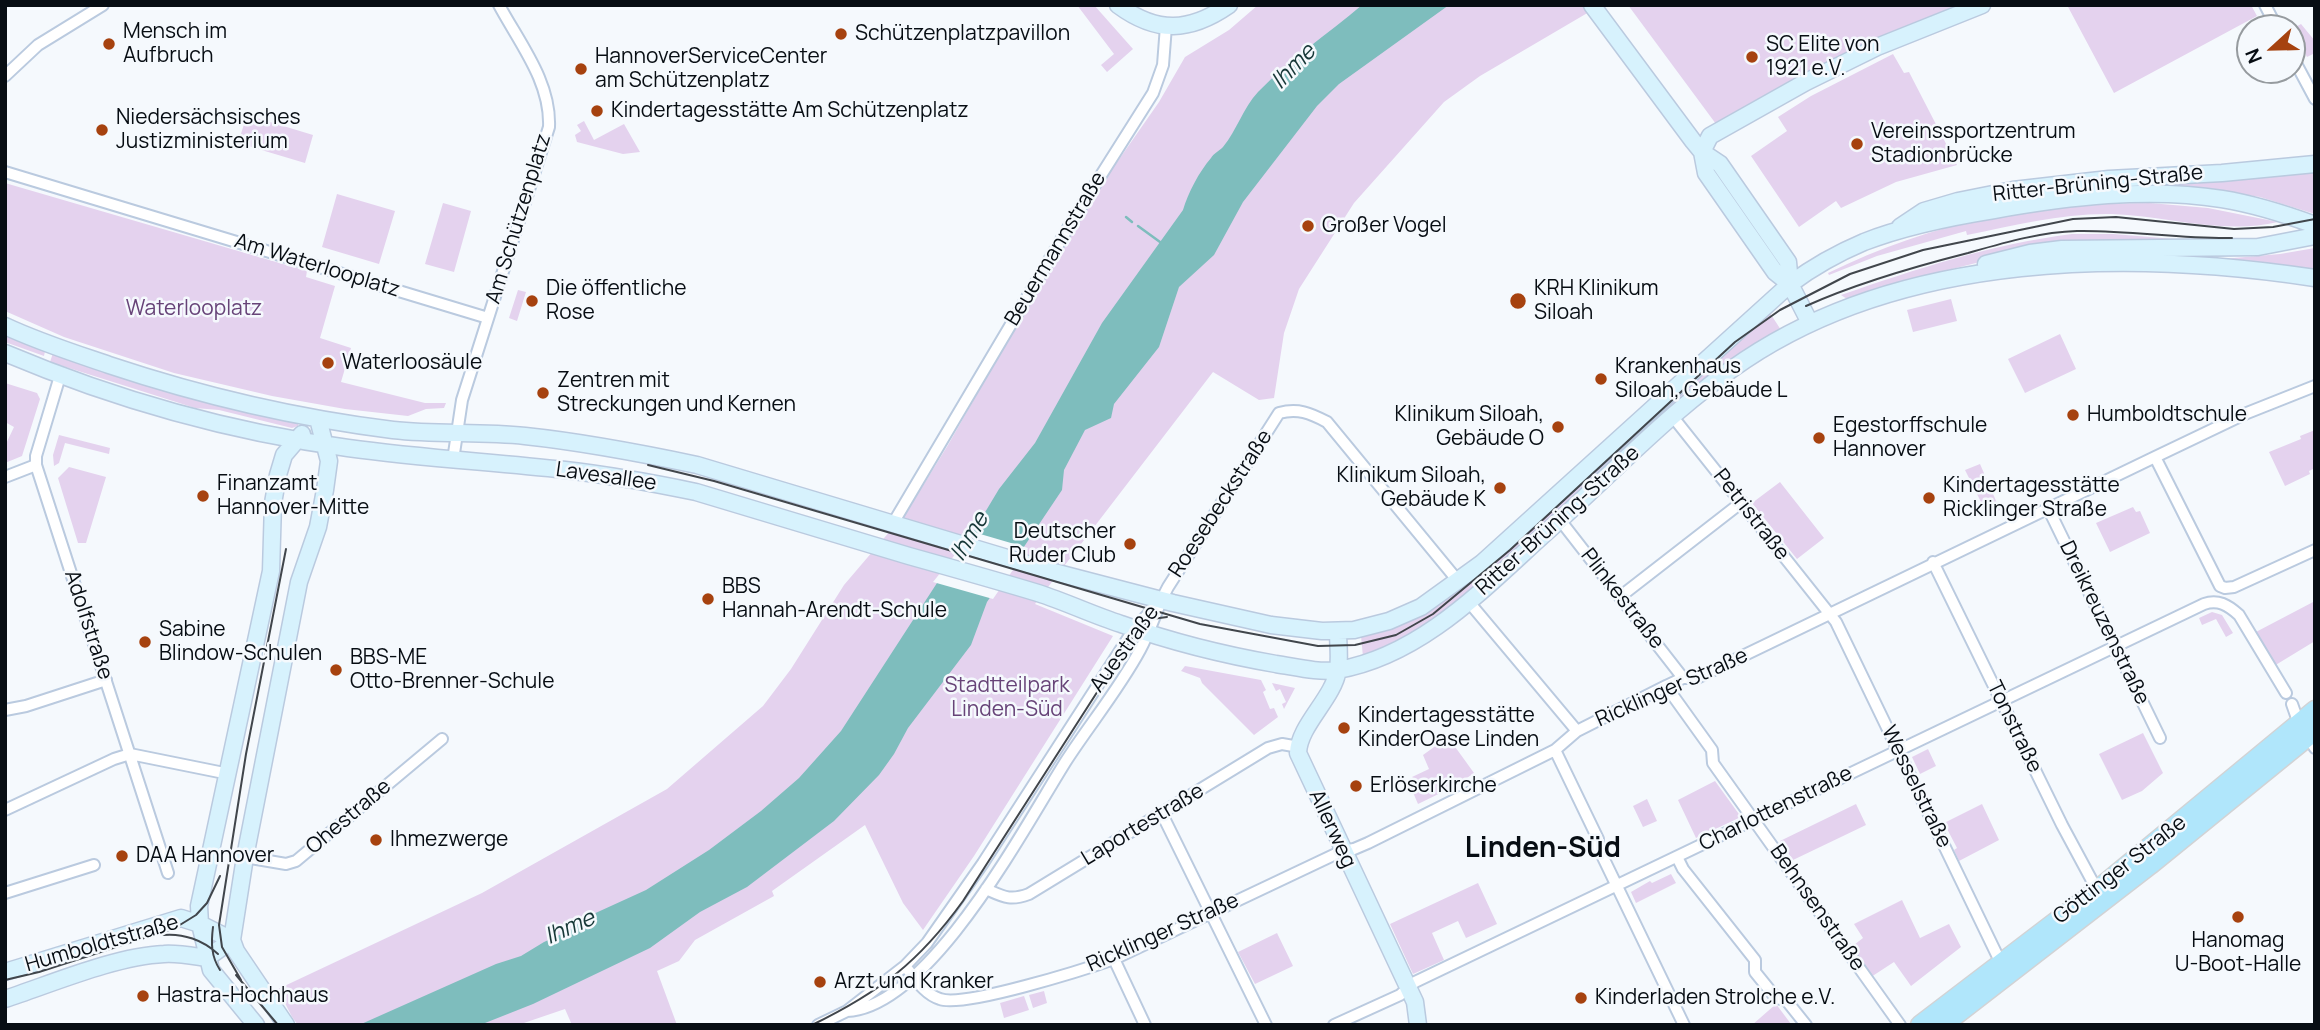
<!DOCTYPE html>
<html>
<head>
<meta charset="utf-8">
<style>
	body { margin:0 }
	#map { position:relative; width:2320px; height:1030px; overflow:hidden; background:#f5f9fd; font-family:Manrope,sans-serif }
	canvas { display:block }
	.frame { position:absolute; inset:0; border:7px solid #070d13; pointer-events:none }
	.north { position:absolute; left:2236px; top:14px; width:70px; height:70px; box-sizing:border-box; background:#f5f9fd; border:2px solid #969b9f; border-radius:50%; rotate:248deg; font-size:19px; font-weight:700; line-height:28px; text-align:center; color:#070d13 }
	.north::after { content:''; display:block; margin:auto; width:24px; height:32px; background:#a6420f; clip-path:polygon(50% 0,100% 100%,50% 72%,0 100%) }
</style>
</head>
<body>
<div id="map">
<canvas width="2320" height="1030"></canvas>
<div class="frame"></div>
<div class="north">N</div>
</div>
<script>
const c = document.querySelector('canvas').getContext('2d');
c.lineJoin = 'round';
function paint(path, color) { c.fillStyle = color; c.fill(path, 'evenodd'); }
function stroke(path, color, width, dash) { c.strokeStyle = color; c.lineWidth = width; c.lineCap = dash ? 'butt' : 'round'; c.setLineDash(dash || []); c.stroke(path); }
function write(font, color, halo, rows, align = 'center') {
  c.font = font + ' Manrope,sans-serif'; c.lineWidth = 5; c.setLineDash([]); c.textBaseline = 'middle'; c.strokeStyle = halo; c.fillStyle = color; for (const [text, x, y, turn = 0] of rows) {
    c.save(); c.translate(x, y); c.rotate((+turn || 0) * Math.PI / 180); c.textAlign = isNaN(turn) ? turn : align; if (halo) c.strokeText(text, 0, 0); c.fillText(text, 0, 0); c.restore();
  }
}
paint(new Path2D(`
	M1077,5H1094L1133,49L1107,72L1101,65L1114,54Z
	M1258,5H1601L1480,76L1444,102L1354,203L1299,289L1284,333L1274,398L1259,400L1213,372L1035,604L1113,636L974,856L923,930L903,903L865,825L772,891L774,896L695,940L679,961L657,971L677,1025H572L565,1009L518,1025H298L292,1017L278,989L482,893L667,789L763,706L791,669L844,585L908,510L948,445L1074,224L1159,102L1185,57L1229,30Z
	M1628,5H1961C1876,39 1793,75 1716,124Z
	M2067,5H2251L2257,16L2114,93Z
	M2301,24L2315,41V53L2307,57L2292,29Z
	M1893,54L1904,73L1909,72L1957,165L1896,182L1841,208L1836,201L1799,227L1751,156L1787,131L1778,117L1811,96Z
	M247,115L313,135L305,163L238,143Z
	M584,121L594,140L624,124L640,152L623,154L577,142L575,135L581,131L577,125Z
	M2315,167V214L2260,197L2209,189L2128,185Z
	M5,183L307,271L306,277L335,286L320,338L351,348L341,382L425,403H446L444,408L426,409L408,416L345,409L272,396L174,373L64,337L5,311Z
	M337,194L395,211L379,264L322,247Z
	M443,203L471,211L454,272L425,264Z
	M2150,203L2208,208L2278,222C2224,235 2166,216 2112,214C2063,213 2015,225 1967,235L1966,231L1877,256L1829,275L1828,273C1935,221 2031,203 2150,203Z
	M2072,234H2113L2187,240L2004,256L1932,274L1850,301L1841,295C1916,269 1993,244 2072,234Z
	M2315,248V272L2211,260L2280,254Z
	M518,290L526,292L517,321L509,318Z
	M1951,299L1957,321L1913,332L1907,310Z
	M1768,310L1781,330L1716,371L1452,608L1410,637L1363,657L1361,636L1390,629L1425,612Z
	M2060,334L2076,369L2025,393L2008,359Z
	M5,335L45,351L44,356L5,342Z
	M53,353L298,422V426L292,428L219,410L195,408L50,362Z
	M5,383L37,393L40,399L22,456L5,463V446L14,427L5,422Z
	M2315,430V468L2309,471L2310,474L2285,486L2269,452L2301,439L2300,436Z
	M59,435L110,448L109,454L65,443L59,463L54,466L53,455Z
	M1980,464L2000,510L1988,516L1965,470Z
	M69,467L106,477L86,543H78L58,478Z
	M1780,482L1824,538L1797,559L1752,503Z
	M2133,507L2136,512L2140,511L2150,533L2110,552L2096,523Z
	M2315,601V641L2274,666L2254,633Z
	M2212,612L2222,615L2233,633L2226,637L2216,619L2202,625L2199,618Z
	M1185,666L1261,680L1266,690L1263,692L1270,709L1274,708L1278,717L1254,735L1202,683L1200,678L1181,671Z
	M1272,683L1295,688L1284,709L1282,704L1286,702L1280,689L1276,691Z
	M2143,733L2163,773L2142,791L2122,800L2099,754Z
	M1448,737L1474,773L1457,785L1418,804L1409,783L1414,780L1412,777L1429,769L1423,755Z
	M1928,749L1936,766L1920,774L1912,757Z
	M1715,781L1741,817L1696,838L1678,800Z
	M1647,799L1657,821L1643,827L1633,806Z
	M1856,804L1866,825L1793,860L1780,841Z
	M1982,804L1999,840L1959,861L1954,850L1957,848L1944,823Z
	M1671,874L1676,883L1636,903L1631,892L1650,881L1652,883Z
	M1478,883L1497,924L1466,938L1458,921L1432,933L1444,960L1413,974L1390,924Z
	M1902,900L1920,938L1949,924L1961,947L1911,986L1894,962L1871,977L1850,948L1863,938L1854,924Z
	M1277,933L1293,966L1255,984L1238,952Z
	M1044,991L1047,1003L1033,1008L1029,995Z
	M1024,996L1029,1010L1004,1018L1000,1003Z
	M1776,1004L1791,1024L1752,1025Z`), '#e4d2ee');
paint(new Path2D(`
	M1362,5H1449L1339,84L1317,106L1243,202L1214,255L1179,287L1159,347L1114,404L1111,418L1085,430L1064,470L1062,490L987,602L971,645L908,728L894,754L879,775L834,821L747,887L700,912L650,948L533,1004L480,1025H359L496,964L521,956L544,942L568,931L589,916L646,890L709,850L761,811L799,778L841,731L937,583L960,554L999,489L1035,443L1102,323L1183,210C1188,193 1199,172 1211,158C1214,153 1219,151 1223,147C1237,130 1243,108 1258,92C1290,59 1328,34 1362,5Z`), '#7ebdbd');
paint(new Path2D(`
	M970,531L1028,548L993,599L933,582L957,552Z`), '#f5f9fd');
stroke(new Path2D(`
	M1126,217L1132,222
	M1138,226L1160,242`), '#7ebdbd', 2.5);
const street = new Path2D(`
	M2265,5L2277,28
	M2292,56L2315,99
	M5,76L38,45L103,5
	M5,172L488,318
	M60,376L36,456V465L168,873
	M1673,417L1836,622L1997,955L2002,962
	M2155,457L2220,586L2225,588L2234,587L2315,550
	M453,460L462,400L549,127C551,82 520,44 499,5
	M5,477L36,465
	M2048,508L2160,738
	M1560,520L1683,678
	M892,525L1074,218L1153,93L1163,65L1166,26
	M1933,562L2062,825L2097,890
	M1621,596L1742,502
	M1468,601L1577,731
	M1666,686L1712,750L1713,763L1900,1025
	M2292,704L2299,724L2315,748
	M5,710L26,706L106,680
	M1555,750L1598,839V847L1684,1025
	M5,810L114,759L130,754L229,774
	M1162,814L1266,1025
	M245,857L286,864L296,861L442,739
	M1677,857L1683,869L1755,960V972L1776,998L1786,1000L1806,1025
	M986,889C1004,897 1010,901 1029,894L1268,748L1282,744L1299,747
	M5,893L94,865
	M1114,959L1145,1025
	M905,966C915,978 924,994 940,999C963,1008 1086,969 1114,959L1342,851L1354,849L1368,843L1555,750L1577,731L1666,686L1683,678H1697L2155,457L2247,413L2315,386
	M847,1011C930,1007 1025,826 1066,761C1090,724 1119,689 1140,650C1151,630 1157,607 1168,587L1279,413C1298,408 1310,413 1327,422L1458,581
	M818,1025L847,1011L905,966L927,943L983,863L1134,629L1152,610
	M1334,1025L1400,995L1415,982L2204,604C2218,599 2228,605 2239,615L2286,693`);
const secondary = new Path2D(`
	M1118,5C1157,34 1190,32 1229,5
	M1592,5L1693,141L1702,152L1720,164L1788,262L1790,284L1810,323
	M1702,152L1710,136L1806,82L1877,47L1982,5
	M1702,152L1706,173L1775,272L1790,284
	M1900,227L1924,211L1958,201L2013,190L2109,179L2222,173L2315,164
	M1986,264L2030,253L2062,249L2258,247L2315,236
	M5,326C39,342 74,353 109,365C202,396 296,418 393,430C437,435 481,431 525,436C582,442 640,453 697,465L1054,572L1173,603L1271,625L1322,631L1354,630L1389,621L1421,607L1482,563L1790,284C1813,267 1838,253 1864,242C1905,226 1950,217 1994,210C2068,197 2147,187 2222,199C2253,204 2285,214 2315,225
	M5,353C114,399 231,432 348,448C420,458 493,462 565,470C609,475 653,483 696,492C767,513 838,535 909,556C952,568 995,580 1038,593C1066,602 1093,615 1121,624C1172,642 1224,655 1276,664C1296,667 1318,673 1338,670C1424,655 1488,584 1550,529C1614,472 1674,407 1745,360C1907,252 2129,250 2315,278
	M1338,631C1338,644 1340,657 1338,670C1333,699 1299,725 1298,753L1408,987L1415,1002L1418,1025
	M5,972L181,918L200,924L232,940
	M5,999C51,984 116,956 164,954C178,953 193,956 207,958L232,940
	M256,1025L211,970L200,924L199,906L271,571L273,503L278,475L284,455L302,434
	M286,1025L236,951L232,940L245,857L299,582L318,527L325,490L329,461L318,419`);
const primary = new Path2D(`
	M1920,1025L2097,890L2315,710
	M1943,1025L2150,865L2315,731`);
stroke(street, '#bacadf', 14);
stroke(secondary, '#bacadf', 19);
stroke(primary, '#d2d3d5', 21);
stroke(street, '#fff', 10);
stroke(secondary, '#d7f2fd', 16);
stroke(primary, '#b0e6fb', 18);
stroke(new Path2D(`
	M1806,306C1857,283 1913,267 1968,253C2003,243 2040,232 2077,231C2129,230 2180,239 2232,238
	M648,465L714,481L1200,624L1318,646L1355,645L1396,635L1433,614L1510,550L1735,342L1780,310L1850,274L1923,250L2073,219L2116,217L2234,229L2273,227L2315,219
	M213,927C211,943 211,956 220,970
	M163,935C183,933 203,940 218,954
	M236,975L278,1025
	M5,980L39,972L175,928L196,915L207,903L220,876
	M241,980L222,947L219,925L246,754L286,549
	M812,1025C880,992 919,962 963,901L1137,630L1152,619L1167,617`), '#41464c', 2);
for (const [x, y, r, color] of [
	[841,34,7,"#a6420f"],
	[109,44,7,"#a6420f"],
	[1752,57,7,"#a6420f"],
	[581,69,7,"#a6420f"],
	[597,111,7,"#a6420f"],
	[102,130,7,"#a6420f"],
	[1857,144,7,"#a6420f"],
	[1308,226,7,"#a6420f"],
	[532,301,7,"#a6420f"],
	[1518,301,9,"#a6420f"],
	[328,363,7,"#a6420f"],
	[1601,379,7,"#a6420f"],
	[543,393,7,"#a6420f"],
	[2073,415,7,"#a6420f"],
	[1558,427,7,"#a6420f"],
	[1819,438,7,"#a6420f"],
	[1500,488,7,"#a6420f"],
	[203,496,7,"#a6420f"],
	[1929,498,7,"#a6420f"],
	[1130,544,7,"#a6420f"],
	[708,599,7,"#a6420f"],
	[145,642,7,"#a6420f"],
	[336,670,7,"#a6420f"],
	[1344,728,7,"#a6420f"],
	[1356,786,7,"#a6420f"],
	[376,840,7,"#a6420f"],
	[122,856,7,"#a6420f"],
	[2238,917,7,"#a6420f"],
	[820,982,7,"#a6420f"],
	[143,996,7,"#a6420f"],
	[1581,998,7,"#a6420f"]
]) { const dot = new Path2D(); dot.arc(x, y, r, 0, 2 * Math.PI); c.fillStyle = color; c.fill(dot); stroke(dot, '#f5f9fd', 2.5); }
write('21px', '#070d13', '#f5f9fd', [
	["Mensch im",123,32],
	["Aufbruch",123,56],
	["Schützenplatzpavillon",855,34],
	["SC Elite von",1766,45],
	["1921 e.V.",1766,69],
	["HannoverServiceCenter",595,57],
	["am Schützenplatz",595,81],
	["Kindertagesstätte Am Schützenplatz",611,111],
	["Niedersächsisches",116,118],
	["Justizministerium",116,142],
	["Vereinssportzentrum",1871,132],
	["Stadionbrücke",1871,156],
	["Großer Vogel",1322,226],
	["Die öffentliche",546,289],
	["Rose",546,313],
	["KRH Klinikum",1534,289],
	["Siloah",1534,313],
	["Waterloosäule",342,363],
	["Krankenhaus",1615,367],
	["Siloah, Gebäude L",1615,391],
	["Zentren mit",557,381],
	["Streckungen und Kernen",557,405],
	["Klinikum Siloah,",1544,415,"right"],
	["Gebäude O",1544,439,"right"],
	["Humboldtschule",2087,415],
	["Egestorffschule",1833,426],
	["Hannover",1833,450],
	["Klinikum Siloah,",1486,476,"right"],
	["Gebäude K",1486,500,"right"],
	["Finanzamt",217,484],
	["Hannover-Mitte",217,508],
	["Kindertagesstätte",1943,486],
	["Ricklinger Straße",1943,510],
	["Deutscher",1116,532,"right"],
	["Ruder Club",1116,556,"right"],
	["BBS",722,587],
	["Hannah-Arendt-Schule",722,611],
	["Sabine",159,630],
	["Blindow-Schulen",159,654],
	["BBS-ME",350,658],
	["Otto-Brenner-Schule",350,682],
	["Kindertagesstätte",1358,716],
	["KinderOase Linden",1358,740],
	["Erlöserkirche",1370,786],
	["Ihmezwerge",390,840],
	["DAA Hannover",136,856],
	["Hanomag",2238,941,"center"],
	["U-Boot-Halle",2238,965,"center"],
	["Arzt und Kranker",834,982],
	["Hastra-Hochhaus",157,996],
	["Kinderladen Strolche e.V.",1595,998]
], 'left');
write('21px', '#070d13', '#f5f9fd', [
	["Ritter-Brüning-Straße",2098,184,-6],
	["Am Schützenplatz",519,219,-73],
	["Beuermannstraße",1056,249,-59],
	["Am Waterlooplatz",317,266,17],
	["Lavesallee",606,477,8],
	["Roesebeckstraße",1221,504,-57],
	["Petristraße",1751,515,52],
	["Ritter-Brüning-Straße",1558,521,-42],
	["Plinkestraße",1622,599,52],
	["Dreikreuzenstraße",2104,623,64],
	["Adolfstraße",88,625,72],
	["Auestraße",1125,649,-54],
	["Ricklinger Straße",1672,688,-24],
	["Tonstraße",2014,727,64],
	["Wesselstraße",1916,787,64],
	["Charlottenstraße",1776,809,-26],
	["Ohestraße",349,817,-40],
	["Laportestraße",1143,825,-31],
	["Allerweg",1332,829,65],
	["Göttinger Straße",2120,870,-38],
	["Behnsenstraße",1817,908,55],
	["Ricklinger Straße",1163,933,-24],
	["Humboldtstraße",102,944,-16]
]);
write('21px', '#674378', '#f5f9fd', [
	["Waterlooplatz",194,309],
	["Stadtteilpark",1007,686],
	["Linden-Süd",1007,710]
]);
write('italic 23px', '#163737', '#f5f9fd', [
	["Ihme",1294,67,-46],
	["Ihme",970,537,-59],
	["Ihme",570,928,-24]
]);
write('bold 28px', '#070d13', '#f5f9fd', [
	["Linden-Süd",1543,849]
]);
</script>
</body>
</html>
